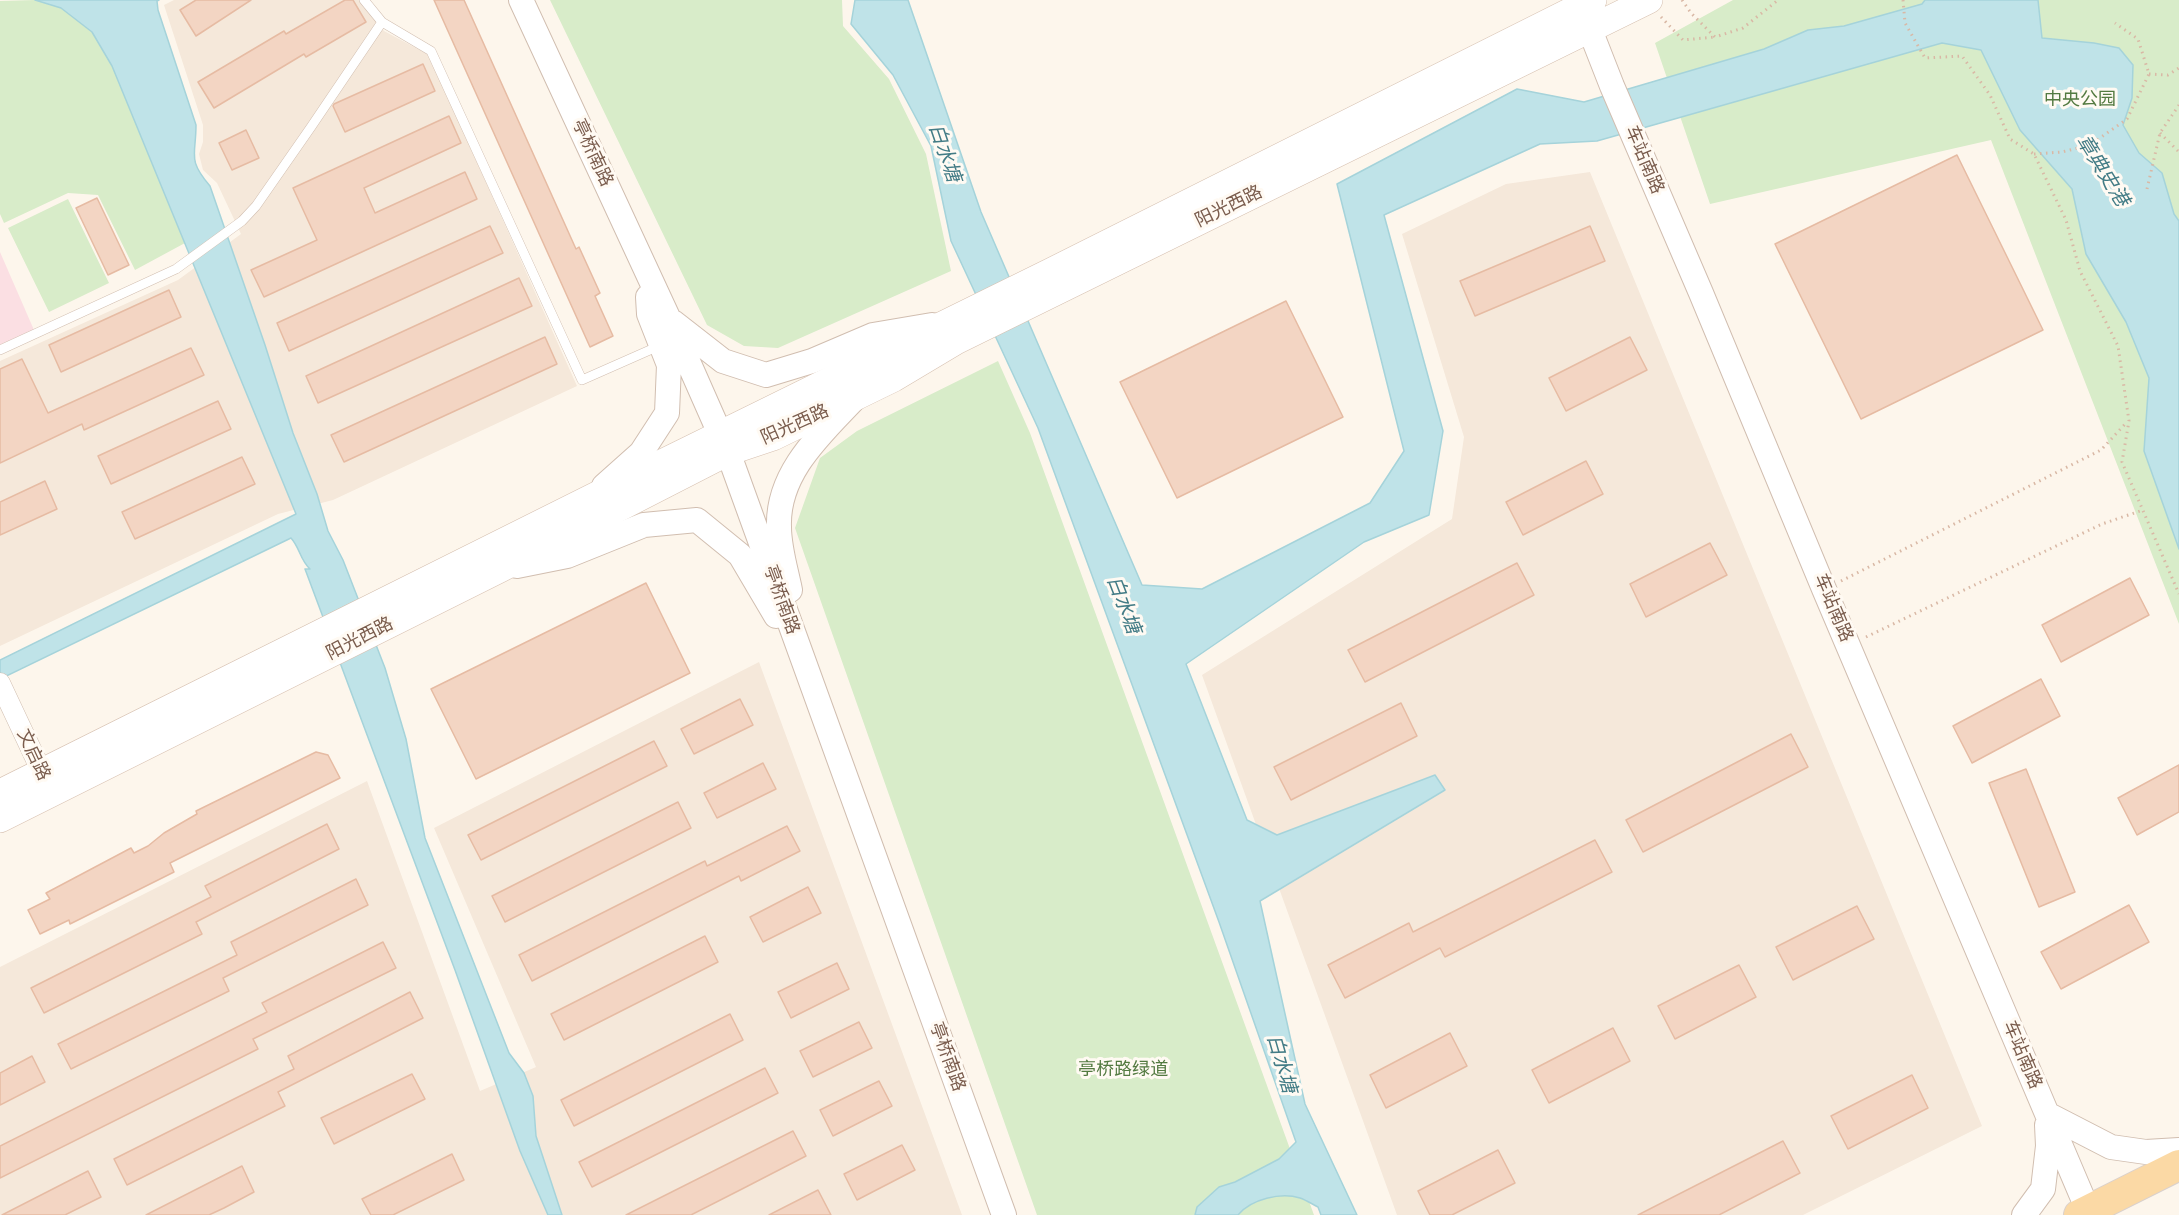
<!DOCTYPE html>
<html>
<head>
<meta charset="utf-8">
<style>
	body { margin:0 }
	canvas { display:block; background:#fdf6ec }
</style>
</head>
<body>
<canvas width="2179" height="1215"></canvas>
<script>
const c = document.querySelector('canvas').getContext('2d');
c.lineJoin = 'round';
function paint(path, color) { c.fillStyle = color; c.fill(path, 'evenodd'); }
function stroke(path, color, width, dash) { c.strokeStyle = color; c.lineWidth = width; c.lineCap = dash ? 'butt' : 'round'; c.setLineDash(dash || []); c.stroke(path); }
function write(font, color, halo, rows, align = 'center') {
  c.font = font + ' "Archivo Narrow","Noto Sans SC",sans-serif'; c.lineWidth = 6; c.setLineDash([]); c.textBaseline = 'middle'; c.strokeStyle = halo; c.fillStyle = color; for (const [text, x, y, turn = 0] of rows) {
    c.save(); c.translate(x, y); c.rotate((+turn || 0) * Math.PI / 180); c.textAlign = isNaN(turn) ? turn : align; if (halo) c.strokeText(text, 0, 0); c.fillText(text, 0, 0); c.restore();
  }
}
paint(new Path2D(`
	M174,0H359L384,31L429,55L577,386L333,500L278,514L0,646V361L178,280L241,234L217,183L203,170L199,154L203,142V125L164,5Z
	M1590,172L1982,1126L1803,1215H1397L1202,675L1452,519L1464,437L1402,234L1506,184Z
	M759,662L962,1215H0V967L367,781L480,1091L536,1067L434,828Z`), '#f5e8da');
paint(new Path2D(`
	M0,252L34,330L0,345Z`), '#fbdfe3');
paint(new Path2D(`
	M35,0L61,8L92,32L112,66L185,243L135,270L98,195L68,193L4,223L0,214V1Z
	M550,0H842L843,26L889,79L926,154L951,271L778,348L744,346L707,325Z
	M1733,0H2179V624L1991,140L1710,204L1655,43Z
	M68,199L109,283L49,312L8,228Z
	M998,361L1030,433L1314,1215H1037L795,528L820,458L857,431Z`), '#d8ecc9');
const water = new Path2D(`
	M35,0H159L157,1L158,10L196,125C196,156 187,159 210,186L265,345L293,433L317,494L328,531L343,560L385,668L406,739L425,838L509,1053L524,1073L533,1096L536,1136L562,1215H548L520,1151L455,970L305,569H310C300,560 300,548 291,538L0,679V660L296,514L112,66L92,32L61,8Z
	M855,0H908L981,212L1142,585L1202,589L1370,503L1404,451L1337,184L1517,89L1584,102L1764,49L1808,30L1844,26L1922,4L1925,0H2038L2042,38L2094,43L2119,48L2133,65L2132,98L2123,125L2139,153L2162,173L2174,214L2179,221V549L2144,451L2149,378L2126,322L2086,254L2072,189L2020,130L1981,50L1942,43L1597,141L1540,144L1384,215L1443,431L1429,515L1364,542L1186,664L1247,820L1277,835L1435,775L1445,790L1260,901L1305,1104L1357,1215H1321L1318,1207C1312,1204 1306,1200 1300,1198C1281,1192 1251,1199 1238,1215H1195L1197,1207L1219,1187L1235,1182L1279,1159L1296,1142L1219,922L1038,428L951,241L931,146L893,75L851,24Z`);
paint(water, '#bfe3e8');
stroke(water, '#a5d3da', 1.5);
const building = new Path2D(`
	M196,0H251L196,36L180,10Z
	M345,0H353L366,22L306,57L304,54L214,108L198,82L284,31L286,34Z
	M434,0H464L576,249L579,247L600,293L595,296L613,336L590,347Z
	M423,64L435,91L345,132L333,106L334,104Z
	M449,116L461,143L364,188L375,213L465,172L477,199L264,297L251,270L317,240L293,188Z
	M246,130L259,158L232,170L219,143Z
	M1957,155L2043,330L1861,419L1775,244Z
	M97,198L129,265L108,275L76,208Z
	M490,226L503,253L289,351L277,323Z
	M1590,226L1605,261L1475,316L1460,281Z
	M519,278L532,306L318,403L306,376Z
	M169,290L181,317L61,372L49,345Z
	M1286,301L1343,417L1177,498L1120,382Z
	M545,337L557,364L344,462L331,435Z
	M1630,337L1647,370L1566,411L1549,378Z
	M191,348L204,375L84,430L82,424L0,463V369L22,359L48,413Z
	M218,401L231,429L111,484L98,456Z
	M242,457L255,484L135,539L122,512Z
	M1586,461L1603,494L1523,535L1506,502Z
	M45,481L57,509L0,535V502Z
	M1710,543L1727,575L1646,617L1630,584Z
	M1517,563L1534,595L1365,682L1348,650Z
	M2130,578L2149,615L2061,662L2042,625Z
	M646,583L690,673L476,779L431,689Z
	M2041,679L2060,716L1972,763L1953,726Z
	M740,699L753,725L694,754L681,729Z
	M1401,703L1417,736L1291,800L1274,767Z
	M1791,734L1808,767L1643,852L1626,820Z
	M654,741L667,766L481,860L468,835Z
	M316,752L328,755L340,778L170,863L174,872L70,924L69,920L40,934L28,910L50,899L46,893L131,848L134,853L148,846L164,833L197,814L196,811Z
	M763,763L776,789L717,818L704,793Z
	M2179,765V812L2137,835L2118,798Z
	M2026,769L2075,892L2039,907L1989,783Z
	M678,802L691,828L505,922L492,896Z
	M327,824L339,849L196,922L202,934L44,1013L31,988L211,897L205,886Z
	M787,826L800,851L741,881L739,876L532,981L519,955L705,861L707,866Z
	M1595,840L1612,872L1445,957L1440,948L1345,998L1328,965L1409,923L1413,932Z
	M356,879L368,905L223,978L229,991L71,1069L58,1044L237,955L231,942Z
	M808,887L821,913L763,942L750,917Z
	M2129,905L2149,942L2061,989L2041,952Z
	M1857,906L1874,939L1793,980L1776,947Z
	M705,936L718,962L564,1040L551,1014Z
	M383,942L396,968L253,1039L258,1049L0,1178V1146L267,1012L262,1003Z
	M837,963L849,989L791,1018L778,992Z
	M1739,965L1756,997L1675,1039L1658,1006Z
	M410,992L423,1018L278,1092L285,1106L127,1185L114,1159L294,1069L288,1056Z
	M730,1014L743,1040L574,1126L561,1100Z
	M859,1022L872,1048L813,1077L800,1051Z
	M1613,1028L1630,1061L1549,1103L1532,1070Z
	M1450,1033L1467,1066L1386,1108L1370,1075Z
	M32,1056L45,1082L0,1105V1073Z
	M765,1068L778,1093L592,1187L579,1162Z
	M412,1074L425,1099L334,1144L321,1118Z
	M1912,1075L1928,1108L1848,1149L1831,1116Z
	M879,1081L892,1106L833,1136L820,1110Z
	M793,1131L806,1156L742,1189L691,1215H626Z
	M1783,1141L1800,1173L1719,1215H1638Z
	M902,1145L915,1170L857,1200L844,1174Z
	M1498,1150L1515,1183L1452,1215H1430L1418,1191Z
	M452,1154L464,1180L393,1215H371L362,1199Z
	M242,1166L254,1192L224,1208L209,1215H146Z
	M88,1171L101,1197L65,1215H2Z
	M818,1190L831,1215H769Z`);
paint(building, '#f3d5c3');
stroke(building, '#e6bba3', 1.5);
const service = new Path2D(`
	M364,0L382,22L431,51L582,380L659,346
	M0,350L176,269L242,221L256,206L311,127L382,22`);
const minor = new Path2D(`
	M0,683L47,783`);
const tertiary = new Path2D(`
	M521,0L679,341L728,452L1004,1215
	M1583,12L1612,86L1701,293L1824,589L2090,1215
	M673,322L723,361L766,375L812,361L873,335L932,325
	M604,486L641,453L667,413L669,365L649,314L648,297
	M517,566L567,556L644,525L697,520L740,555L776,616
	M790,590C786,570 779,548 779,527C777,473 820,435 854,399
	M2047,1114L2111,1147L2146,1152L2179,1150
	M2024,1215L2043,1189L2048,1146L2047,1125`);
const secondary = new Path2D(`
	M0,793L607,490L1050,272L1593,0
	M0,819L500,569L728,452L773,437L894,378L956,341L1649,0`);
const primary = new Path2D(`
	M2079,1215L2179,1165`);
stroke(service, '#d1beb0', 10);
stroke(minor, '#d1beb0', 21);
stroke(tertiary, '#d1beb0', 26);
stroke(secondary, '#d6c0b0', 28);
stroke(primary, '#dad1cd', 32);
stroke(new Path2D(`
	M1682,0L1691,13L1715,37L1743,28L1778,0
	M1903,0L1905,23L1925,58L1962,56L1990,95L2010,139L2034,154L2066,220L2080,271L2118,346L2129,421L2122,462L2179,594
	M1661,17L1683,40L1715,37
	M2149,74L2168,75L2179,68
	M2160,133L2179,152
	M2034,154L2062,152L2090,145L2127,119L2149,74L2138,39L2115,23
	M2147,189L2160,133L2179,105
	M1841,581L2101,450L2127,422
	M1866,637L2102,524L2143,510`), '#d9b8a5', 3, [1.5, 4.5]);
stroke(service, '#fff', 9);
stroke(minor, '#fff', 20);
stroke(tertiary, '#fff', 24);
stroke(secondary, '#fff', 27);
stroke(primary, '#fbd9a5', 30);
write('18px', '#537a41', '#fffaf3', [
	["中央公园",2080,100],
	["亭桥路绿道",1123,1070]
]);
write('18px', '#7a5c4d', '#fffaf3', [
	["亭桥南路",592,153,65],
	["车站南路",1644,160,67],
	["阳光西路",1229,207,-26],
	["阳光西路",795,425,-24],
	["亭桥南路",781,600,70],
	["车站南路",1833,608,67],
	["阳光西路",360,639,-27],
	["文启路",33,755,65],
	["车站南路",2022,1055,67],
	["亭桥南路",947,1057,70]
]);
write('italic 20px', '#437c86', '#fffaf3', [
	["白水塘",944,153,71],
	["章典史港",2102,171,58],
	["白水塘",1123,605,69],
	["白水塘",1281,1064,74]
]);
</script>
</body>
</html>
